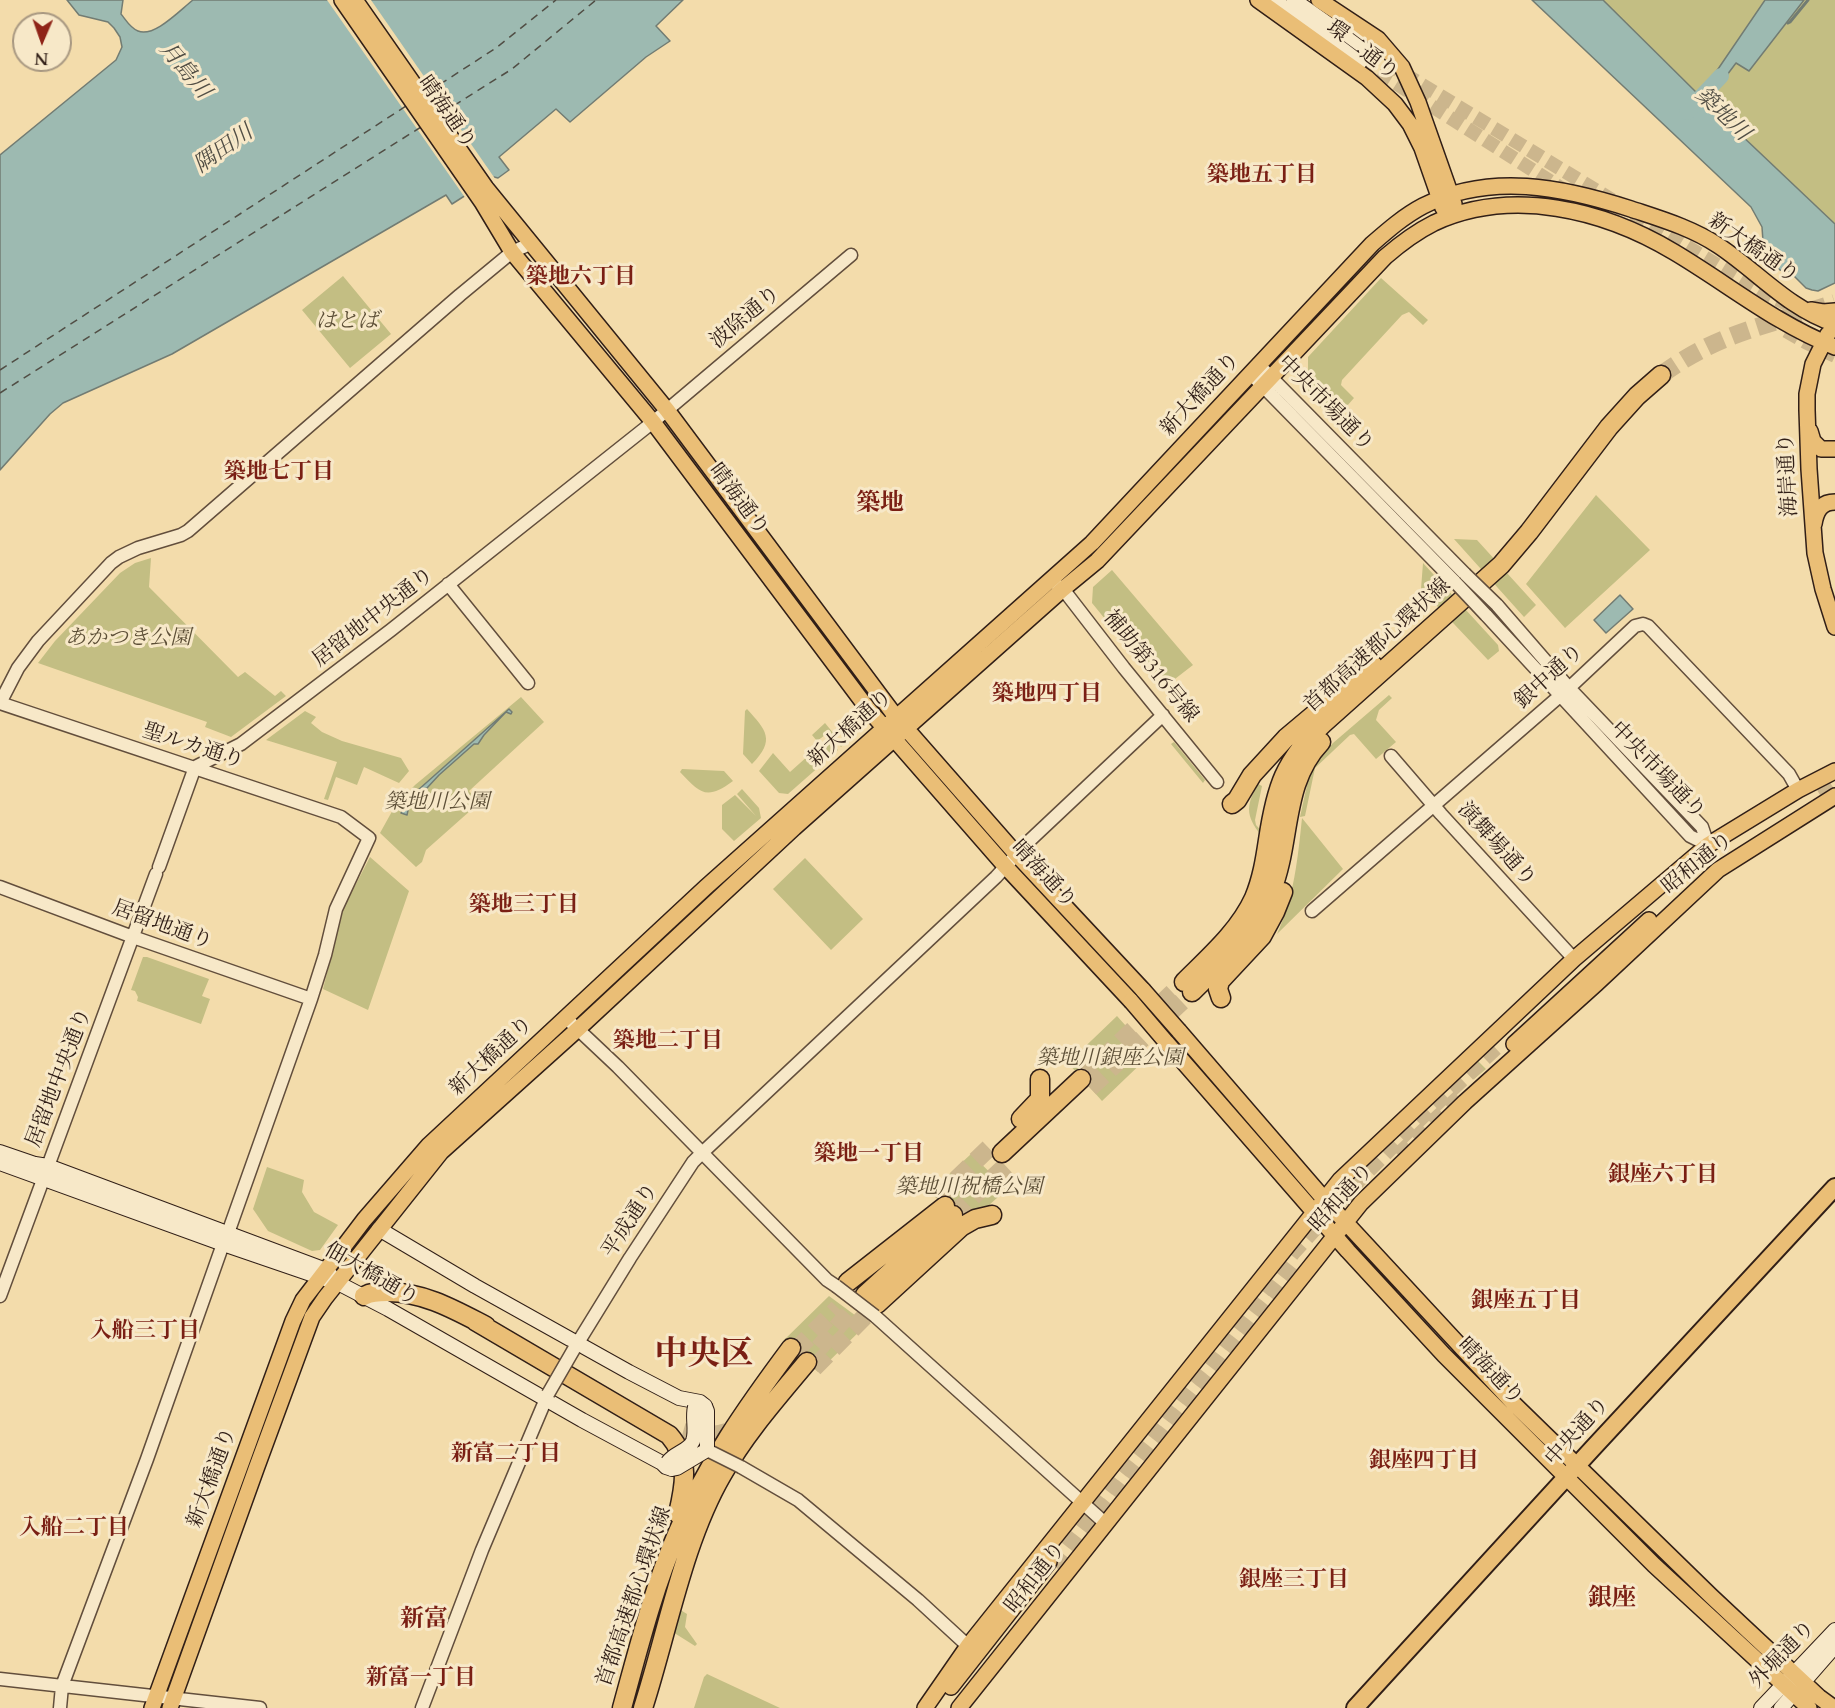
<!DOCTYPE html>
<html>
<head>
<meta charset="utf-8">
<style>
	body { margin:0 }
	#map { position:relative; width:1835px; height:1708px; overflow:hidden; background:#f3dcab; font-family:Cardo,serif }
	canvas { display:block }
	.north { position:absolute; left:12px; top:12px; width:60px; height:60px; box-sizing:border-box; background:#f7e8c8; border:2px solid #a89881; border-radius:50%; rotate:182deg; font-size:16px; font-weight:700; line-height:24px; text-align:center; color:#311f17 }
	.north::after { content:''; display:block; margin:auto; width:21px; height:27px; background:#8f2418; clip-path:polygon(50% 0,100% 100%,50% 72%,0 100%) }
</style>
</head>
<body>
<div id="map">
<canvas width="1835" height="1708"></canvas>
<div class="north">N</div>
</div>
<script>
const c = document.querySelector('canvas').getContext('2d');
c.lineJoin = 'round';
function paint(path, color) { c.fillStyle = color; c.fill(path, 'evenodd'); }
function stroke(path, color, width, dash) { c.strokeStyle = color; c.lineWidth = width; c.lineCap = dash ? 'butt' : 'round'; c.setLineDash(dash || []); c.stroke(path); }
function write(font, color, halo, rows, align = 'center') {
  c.font = font + ' Cardo,"Noto Serif JP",serif'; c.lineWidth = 6; c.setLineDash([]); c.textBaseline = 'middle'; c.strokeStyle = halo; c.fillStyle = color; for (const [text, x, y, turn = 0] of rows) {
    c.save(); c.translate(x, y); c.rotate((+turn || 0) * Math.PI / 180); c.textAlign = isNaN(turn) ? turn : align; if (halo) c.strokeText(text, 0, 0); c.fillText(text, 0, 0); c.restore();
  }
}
paint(new Path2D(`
	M1603,0H1835V224L1701,97Z
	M343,276L391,334L350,368L302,310Z
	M1381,278L1428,320L1423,325L1409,312L1402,315L1342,380L1341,385L1354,398L1347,406L1352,411L1349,414L1333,400L1323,410L1308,394V357Z
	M1596,495L1650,550L1565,628L1526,584Z
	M1454,539L1477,540L1536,605L1524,617Z
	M151,558L149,587L238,677L245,672L275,696L281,691L286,696L231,737L205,727L207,722L38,663L55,641L120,573L135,563Z
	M1423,563L1498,645L1499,651L1488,660L1421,589Z
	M1112,570L1193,665L1162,689L1092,603L1093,587Z
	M1389,695L1392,698L1379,710L1376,720L1396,742L1376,759L1354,734L1350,735L1315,768L1305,816L1300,817L1311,767L1333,743Z
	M521,697L544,722L469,791L479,803L426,850L422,862L416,867L380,833L395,806L415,785Z
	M747,709C766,730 776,740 752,764L743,754L745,711Z
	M305,711L316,717L311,723L322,732L342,741L401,758L409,771L399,783L364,767L357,785L336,777L328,800L324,799L337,762L266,740Z
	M825,723L843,745L841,747L829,732L817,741L812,735Z
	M828,738L838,750L788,794L779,793L759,771L773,753L790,772Z
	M1174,742L1205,780L1203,783L1171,744Z
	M682,769L724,771L733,781C706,801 700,793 680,772Z
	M1258,784L1262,786L1255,820L1256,825L1267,837L1264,839C1247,818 1244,808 1258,784Z
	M742,789L759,808L761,818L734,841L722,829V805L735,795L756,816L737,794Z
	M1302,818L1343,869L1277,934C1294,898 1298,857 1302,818Z
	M370,857L409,891L368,1010L323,989L343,909Z
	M805,858L863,919L831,950L773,889Z
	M143,957H147L209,979L202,996L210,999L201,1024L137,1001L138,997L135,991L131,990Z
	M1117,1016L1151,1054L1102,1101L1068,1063Z
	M1477,1060L1486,1069L1474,1079L1466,1070Z
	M971,1154L1007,1189L988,1206L959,1220L930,1192Z
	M267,1167L304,1180L302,1192L314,1212L338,1225L320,1250L312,1251L268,1231L253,1209Z
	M829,1296L867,1324L818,1372L783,1341Z
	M648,1590L687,1614L685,1627L697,1644L695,1646L641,1612Z
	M707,1674L780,1708H694L704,1677Z`), '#c3be83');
const water = new Path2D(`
	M67,0H123L121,14C126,20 130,28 138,31C154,38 180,10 193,0H683L656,26L670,41L646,57L570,122L556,109L499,157L509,170L498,178L494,177L452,204L446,195L172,354L63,403L50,414L0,470V155L116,60L122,47L120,37L114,28L108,22L79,15Z
	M1532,0H1603L1701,97L1835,224V283L1818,291L1812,290L1806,288L1790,272L1780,270L1764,256L1762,227L1751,207Z
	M1765,0H1804L1749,71L1736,63L1724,79L1716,72Z
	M1620,595L1633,609L1606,633L1594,620Z
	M509,709L512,712L511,714L506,712L484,735L478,744H474L439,775L427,788L423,789L410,801L407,815L401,813L408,799Z`);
paint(water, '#9dbab1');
stroke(water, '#727c73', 1.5);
paint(new Path2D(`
	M327,0H371L496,180L466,199Z`), '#f3dcab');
stroke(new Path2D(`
	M1788,23L1790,22L1808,0`), '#727c73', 3);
stroke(new Path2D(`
	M1687,112L1721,76`), '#9dbab1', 16);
stroke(new Path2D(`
	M428,92L496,48L556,0
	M442,113L512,69L596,0
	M0,370L406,106
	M0,393L421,127`), '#514e45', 1.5, [8, 6]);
stroke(new Path2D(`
	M1368,52L1612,200
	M1361,61L1608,218
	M1633,214L1762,292L1787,304
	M1786,331L1807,343L1835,356`), '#ccb68d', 14, [14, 7]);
stroke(new Path2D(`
	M1820,795L1835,786
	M1398,1155L1461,1095
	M1049,1562L1293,1253L1362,1177L1418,1121L1498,1046
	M1058,1569L1299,1263`), '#ccb68d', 15, [15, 8]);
stroke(new Path2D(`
	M1661,375C1719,332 1770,325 1835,303
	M1081,1079L1184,982
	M1090,1088L1192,992
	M937,1198L993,1144
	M953,1215L1011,1161
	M819,1348L865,1295
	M795,1351L838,1308
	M814,1368L877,1304
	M683,1432C704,1438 725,1436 742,1424`), '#ccb68d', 18, [18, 9]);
const tertiary = new Path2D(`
	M1258,364L1465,574
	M1250,373L1455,582
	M448,584L528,683
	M1057,585L1063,589L1124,668L1217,782
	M1497,605L1569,688L1702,827L1708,845
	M1486,615L1690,836L1708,845
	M0,703L341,817L369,838L336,909L325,955L311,999L228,1233
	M0,703L18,668L38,641L111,563L119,557L138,548L181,535L188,531L460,295L512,252L532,243
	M1391,756L1441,814L1574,959
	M159,867L195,767L241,744L391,630L653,422L851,255
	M0,887L133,937L311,999
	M1312,911L1569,688L1635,626L1643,624L1648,626L1789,774L1798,790
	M566,1018L618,1067L827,1280L836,1286
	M0,1296L156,874
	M875,1316L1105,1523
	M574,1349L630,1258L693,1162L702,1153L996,877L1026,844L1163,715
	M741,1467L798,1500L918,1600L968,1646
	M0,1679L260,1708
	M60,1708L62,1686L147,1459L223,1244
	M422,1708L482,1550L548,1394`);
const secondary = new Path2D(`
	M1274,0L1361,61
	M1294,0L1368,52
	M0,1152L35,1164L48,1166L326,1270L338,1283L388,1309L582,1420L662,1463L666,1467L672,1469
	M0,1163L223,1244L328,1280
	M379,1229L475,1286L629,1372L679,1398L700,1402L705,1406
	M1761,1708L1835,1630
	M1781,1708L1835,1646`);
const primary = new Path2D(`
	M342,0L482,202L512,252L653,422L868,709L1006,867L1131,1001
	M355,0L486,188L667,410L896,717L1017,855L1143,990
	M1258,0L1367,78L1395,104L1410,124L1422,148L1443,208
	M1319,0L1378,39L1402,67L1418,102L1454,204
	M1811,310L1823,312L1835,311
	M1828,334L1813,364L1807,394V410L1809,469L1815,553L1823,589L1835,627
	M1810,431L1813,441L1821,449H1835
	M1814,524C1816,511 1821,502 1835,502
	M1179,1031L1324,1199L1514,1404L1711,1596L1819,1697L1834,1708
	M1166,1042L1348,1251L1444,1355L1654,1565L1809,1708
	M1514,1044L1649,920
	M951,1687L1049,1562
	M152,1708L293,1321L303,1300L326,1270L364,1220L429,1145L706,887L1092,543L1372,244C1388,230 1404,216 1423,206C1490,172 1563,187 1631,209C1661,219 1692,228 1719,246C1758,272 1789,309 1835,324
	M170,1708L256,1469L312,1317L325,1298L441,1152L578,1029L794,828L1063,589L1097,561L1385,257C1400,244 1416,232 1434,223C1512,187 1604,210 1674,252C1728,284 1776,324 1835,347
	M925,1708L968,1646L1340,1180L1574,959L1708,845L1798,790L1835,771
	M959,1708L1361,1203L1465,1102L1596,984L1718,870L1835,796`);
const trunk = new Path2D(`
	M1355,1708L1592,1449L1835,1187`);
const motorway = new Path2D(`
	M1232,804L1237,800L1252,775L1286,738L1373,665
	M1184,982C1209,957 1239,931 1254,898C1262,879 1265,860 1268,840C1276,787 1284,761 1324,723L1501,565L1529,532L1609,427L1637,396L1661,375
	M1192,992C1222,962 1255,932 1271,892C1292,841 1281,784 1321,742
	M1221,998L1218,989L1220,981L1262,936L1275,912L1283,892
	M1021,1119L1040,1099V1079
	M1002,1153L1081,1079
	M848,1282L945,1206
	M865,1295L953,1215
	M364,1296C371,1292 379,1292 387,1292C424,1292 455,1310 486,1326
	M877,1304L961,1227L975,1219L992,1215
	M475,1321L669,1435C690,1459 685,1484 678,1514
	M622,1708C638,1650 653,1589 677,1534C706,1465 747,1407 791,1348
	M643,1708C667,1634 683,1542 722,1475C745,1434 777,1398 807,1362`);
stroke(tertiary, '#624e3c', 15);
stroke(secondary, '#311f17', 16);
stroke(primary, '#311f17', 18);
stroke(trunk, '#311f17', 20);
stroke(motorway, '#311f17', 21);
stroke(tertiary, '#f7e8c8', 12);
stroke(secondary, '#f7e8c8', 14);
stroke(primary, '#eabe76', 15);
stroke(trunk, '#eabe76', 16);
stroke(motorway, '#eabe76', 18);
const tertiaryBridge = new Path2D(`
	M1465,574L1497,605
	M1455,582L1486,615
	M836,1286L875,1316
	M548,1394L574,1349
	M707,1450L741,1467`);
const secondaryBridge = new Path2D(`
	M705,1406L707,1411V1450
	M668,1462C674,1453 689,1451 693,1441C697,1430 692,1418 695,1407
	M672,1469L677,1468L707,1450`);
const primaryBridge = new Path2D(`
	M1143,990L1179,1031
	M1131,1001L1166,1042`);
stroke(tertiaryBridge, '#624e3c', 15, []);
stroke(secondaryBridge, '#311f17', 16, []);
stroke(primaryBridge, '#311f17', 18, []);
stroke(tertiaryBridge, '#f7e8c8', 12);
stroke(secondaryBridge, '#f7e8c8', 14);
stroke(primaryBridge, '#eabe76', 15);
write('21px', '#311f17', '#f7e8c8', [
	["環二通り",1362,51,37],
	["晴海通り",446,113,55],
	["新大橋通り",1753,249,35],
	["波除通り",746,318,-40],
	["新大橋通り",1201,395,-47],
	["中央市場通り",1325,404,45],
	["海岸通り",1789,475,-93],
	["晴海通り",738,500,53],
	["居留地中央通り",374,618,-38],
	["首都高速都心環状線",1378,646,-42],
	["補助第316号線",1150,667,51],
	["銀中通り",1550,677,-42],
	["新大橋通り",851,729,-42],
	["聖ルカ通り",193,747,18],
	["中央市場通り",1657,771,46],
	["演舞場通り",1496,845,48],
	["昭和通り",1698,864,-39],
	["晴海通り",1043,875,47],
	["居留地通り",162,926,20],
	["新大橋通り",492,1057,-43],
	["居留地中央通り",60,1078,-69],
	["昭和通り",1342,1198,-48],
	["平成通り",631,1221,-57],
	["佃大橋通り",371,1275,30],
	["晴海通り",1490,1372,46],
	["中央通り",1578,1432,-48],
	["新大橋通り",213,1478,-70],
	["昭和通り",1036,1578,-52],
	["首都高速都心環状線",635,1597,-71],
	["外堀通り",1783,1655,-46]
]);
write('italic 21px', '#5d4f37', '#f7e8c8', [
	["はとば",347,322],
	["あかつき公園",128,639],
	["築地川公園",437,803],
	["築地川銀座公園",1110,1059],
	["築地川祝橋公園",969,1188]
]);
write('italic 22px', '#514e45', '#f7e8c8', [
	["月島川",184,71,50],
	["築地川",1722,115,44],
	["隅田川",224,150,-35]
]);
write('bold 22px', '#7a1f14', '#f7e8c8', [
	["築地五丁目",1262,176],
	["築地六丁目",581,278],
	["築地七丁目",279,473],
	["築地四丁目",1047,695],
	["築地三丁目",524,906],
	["築地二丁目",668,1042],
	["築地一丁目",869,1155],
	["銀座六丁目",1663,1176],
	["銀座五丁目",1526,1302],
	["入船三丁目",145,1332],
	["新富二丁目",506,1455],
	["銀座四丁目",1424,1462],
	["入船二丁目",74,1529],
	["銀座三丁目",1294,1581],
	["新富一丁目",421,1679]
]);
write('bold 24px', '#7a1f14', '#f7e8c8', [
	["築地",880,504],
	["銀座",1612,1599],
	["新富",424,1620]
]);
write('bold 33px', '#7a1f14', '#f7e8c8', [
	["中央区",704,1356]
]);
</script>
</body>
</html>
